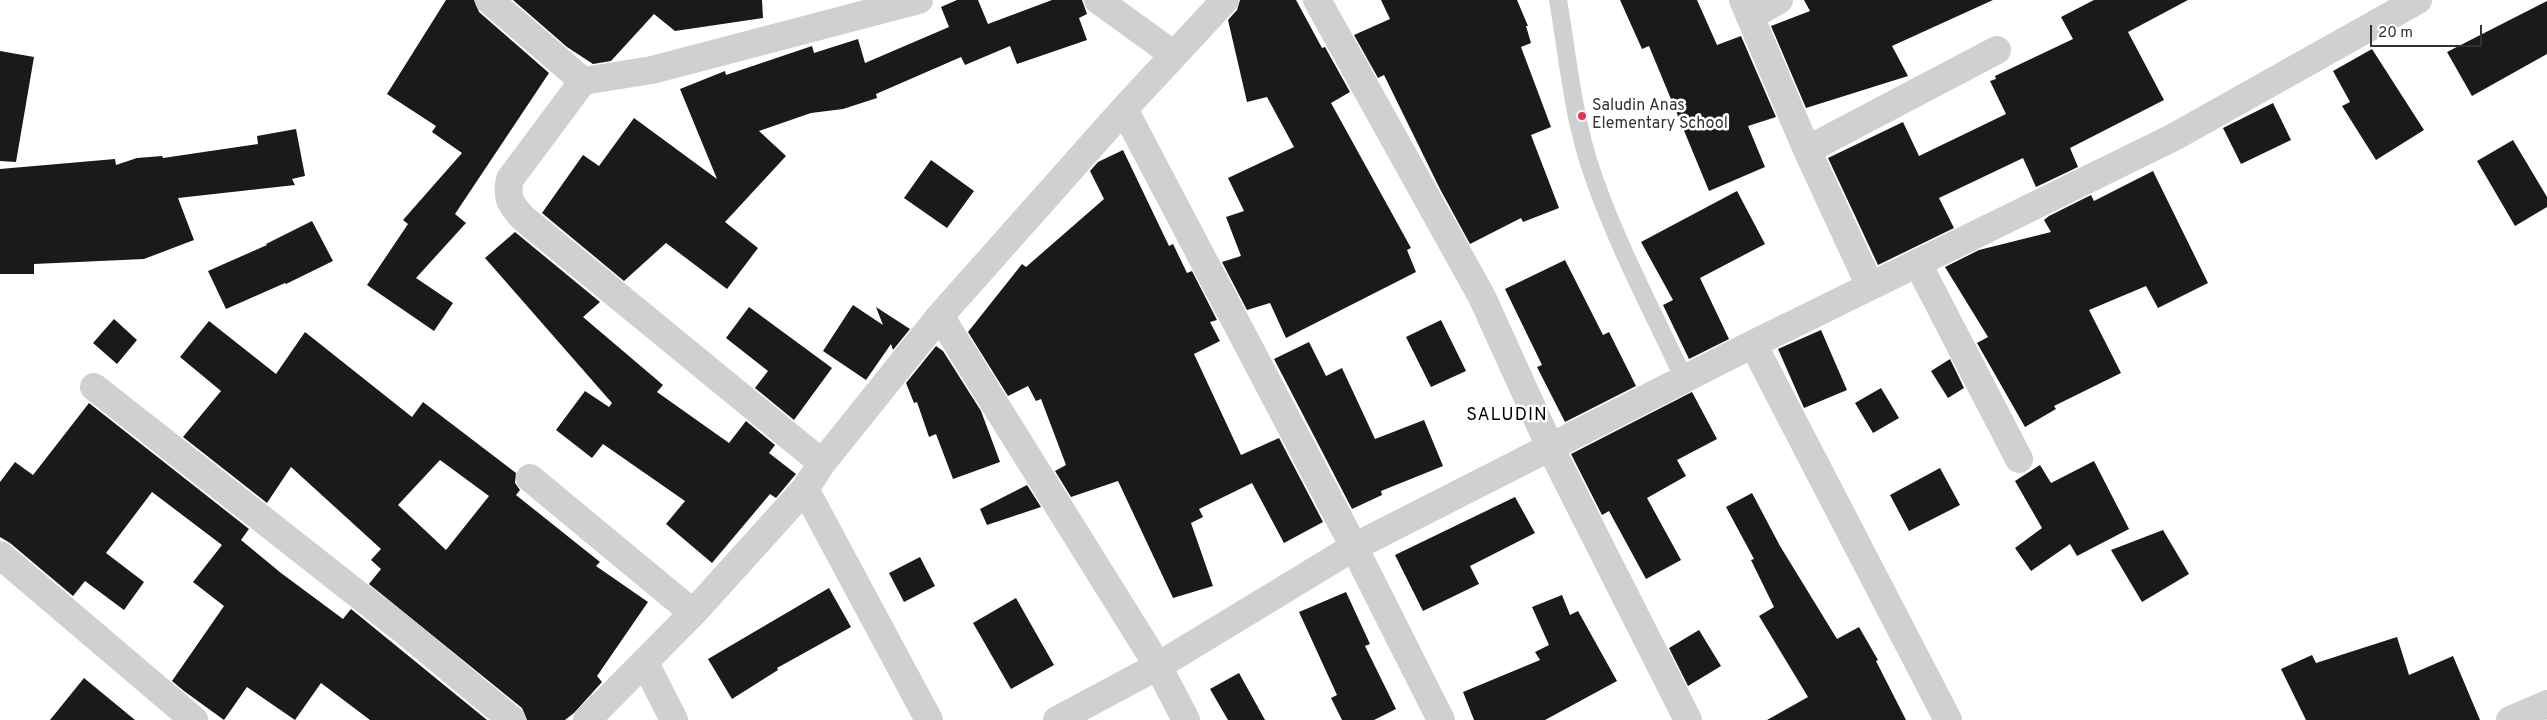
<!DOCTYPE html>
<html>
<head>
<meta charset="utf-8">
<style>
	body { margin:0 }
	#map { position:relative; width:2547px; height:720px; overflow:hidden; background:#fff; font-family:Overpass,sans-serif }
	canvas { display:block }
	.scale { position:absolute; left:2370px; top:25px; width:112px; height:22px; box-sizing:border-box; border:2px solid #333; border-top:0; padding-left:6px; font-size:15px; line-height:18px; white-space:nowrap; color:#333; -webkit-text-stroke:4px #fff; paint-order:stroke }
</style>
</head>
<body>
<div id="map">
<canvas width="2547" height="720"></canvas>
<div class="scale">20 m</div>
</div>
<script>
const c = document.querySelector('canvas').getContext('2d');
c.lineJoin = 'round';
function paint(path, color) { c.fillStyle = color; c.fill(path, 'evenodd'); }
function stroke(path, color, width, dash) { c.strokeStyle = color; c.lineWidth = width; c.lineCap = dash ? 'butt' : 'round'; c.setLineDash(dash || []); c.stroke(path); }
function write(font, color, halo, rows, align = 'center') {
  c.font = font + ' Overpass,sans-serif'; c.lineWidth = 5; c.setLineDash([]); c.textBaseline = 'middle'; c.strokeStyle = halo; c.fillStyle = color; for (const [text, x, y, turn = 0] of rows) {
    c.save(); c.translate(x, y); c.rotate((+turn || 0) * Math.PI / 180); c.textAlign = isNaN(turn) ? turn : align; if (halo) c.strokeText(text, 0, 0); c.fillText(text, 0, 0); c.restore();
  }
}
paint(new Path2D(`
	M446,0H474L479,12L549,73L455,214L466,223L416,278L453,303L434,331L367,285L408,224L403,220L462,153L432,132L436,126L387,94Z
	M513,0H762L763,18L675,31L654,14L611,61L593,64L567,47Z
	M957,0H978L988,24L1052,0H1082L1087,14L1079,18L1087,40L1017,64L1010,46L965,65L961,57L876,94L877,98L843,109L811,113L759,131L786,156L725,222L758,248L727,289L666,243L624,281L542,213L583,155L599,166L634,118L717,179L680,89L725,71L726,75L812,46L814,53L858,39L865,63L949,27L941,7Z
	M1240,0H1296L1322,48L1325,47L1350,92L1331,103L1411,248L1407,250L1416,272L1286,338L1270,303L1247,310L1222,262L1241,256L1226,217L1244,211L1228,178L1294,147L1267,97L1247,102L1228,20L1237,10Z
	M1381,0H1517L1528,26H1526L1531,43L1521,47L1551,127L1531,135L1559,208L1523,222L1521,218L1470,244L1440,189L1384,75L1378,78L1354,35L1390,19Z
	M1620,0H1697L1717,45L1741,36L1776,117L1748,126L1765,167L1709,191L1649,46L1642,49Z
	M1804,0H1993L1892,46L1908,76L1806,108L1771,26L1810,11Z
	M2094,0H2188L2128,32L2164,100L2070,148L2078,167L2036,187L2023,158L1939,198L1954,228L1878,265L1828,158L1903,122L1919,156L2006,114L1990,81L1996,79L1995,76L2073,39L2061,17Z
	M2547,1V54L2472,96L2447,52Z
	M2372,49L2424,130L2376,160L2342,106L2350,102L2333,71Z
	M0,51L34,57L16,162L0,161Z
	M2273,103L2291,140L2241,164L2223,128Z
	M296,129L305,176L292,179L295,185L178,198L194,240L144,259L34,264V274H0V169L115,159L116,165L137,158L162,156L163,158L258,144L257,136Z
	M2513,140L2547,197V207L2515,226L2477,161Z
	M1123,150L1169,246L1173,244L1187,273L1192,271L1217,320L1210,322L1220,341L1194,354L1241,455L1279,438L1323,522L1284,543L1252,483L1199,509L1203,517L1191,523L1213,586L1173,598L1118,481L1071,497L1055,471L1066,465L1041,399L1036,401L1028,386L1008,396L968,332L1022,264L1026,267L1104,199L1090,171L1098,162Z
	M931,160L974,191L947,228L904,198Z
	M2153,171L2208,283L2158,308L2146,286L2089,310L2121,373L2054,406L2056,409L2025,427L1977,343L1988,337L1945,267L1979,250L2051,232L2044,220L2049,216L2091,195L2094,201Z
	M1737,191L1765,244L1700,278L1729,339L1689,359L1663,305L1673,300L1641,242Z
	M312,221L333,261L286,284L285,283L226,309L208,271L267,245L266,244Z
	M515,232L600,302L583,317L663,385L657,392L729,443L746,421L775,445L769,453L796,474L776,498L770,494L712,563L666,524L685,501L603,444L592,458L556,430L585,391L609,407L612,403L485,258Z
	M1565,260L1603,335L1609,332L1636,386L1565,422L1537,367L1542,365L1505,289Z
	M853,305L883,325L876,307L910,329L893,350L891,344L866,380L823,351Z
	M749,307L832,368L794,420L755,388L768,371L726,338Z
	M114,319L137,340L117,364L93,343Z
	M1441,320L1466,371L1431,387L1406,337Z
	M209,321L276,374L305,332L412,417L423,402L516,473L515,483L520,490L516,495L600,562L596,566L648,602L597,676L602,682L574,713L565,720H527L522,708L369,584L381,569L371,560L381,549L291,467L267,503L183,437L221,391L180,357ZM440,460L489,496L446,550L398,505Z
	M1821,330L1847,390L1804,408L1778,349Z
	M1309,342L1326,376L1342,368L1375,439L1424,420L1443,466L1381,491L1382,495L1352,509L1274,359Z
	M936,346L943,351L981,411L1000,462L953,479L936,434L929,437L917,402L914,403L906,383Z
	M1950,359L1964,388L1948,398L1931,371Z
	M1881,388L1899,418L1873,433L1855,403Z
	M1692,392L1717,439L1677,460L1686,476L1647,498L1681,560L1646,579L1609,511L1602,515L1571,454Z
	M89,403L249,529L241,540L281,573L343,619L351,609L487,720H370L321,683L295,720L247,687L224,720L184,691L172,681L224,606L193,582L222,545L152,492L106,553L144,582L124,610L85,581L73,596L10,543L0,537V482L15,462L33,475Z
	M2094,461L2129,529L2077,556L2070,544L2031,571L2015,548L2042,528L2015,481L2040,465L2051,483Z
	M1940,468L1960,505L1909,531L1890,495Z
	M1027,485L1041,507L987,525L980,509Z
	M1752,493L1780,546L1837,639L1859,627L1878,660L1876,661L1906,720H1767L1808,697L1759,616L1774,607L1751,560L1754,559L1726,507Z
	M1515,497L1535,533L1470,566L1479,584L1423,611L1395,555Z
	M2163,530L2189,574L2142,602L2111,550Z
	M920,557L935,586L904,602L889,573Z
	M829,588L851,627L777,668L778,670L732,699L708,659Z
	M1346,592L1370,644L1365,646L1396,709L1374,720H1342L1331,698L1337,695L1299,612Z
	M1562,595L1570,615L1578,611L1617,681L1545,720H1474L1463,692L1540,660L1535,652L1549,645L1532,607Z
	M1016,598L1054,665L1011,689L973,623Z
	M1699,630L1721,666L1688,686L1669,648Z
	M2397,637L2409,675L2453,656L2480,720H2306L2281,669L2312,655L2316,663Z
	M1239,673L1265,720H1228L1210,689Z
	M84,678L135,720H50Z`), '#1a1a1a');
stroke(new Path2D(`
	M1558,0C1568,58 1573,119 1593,175C1617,245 1653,312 1684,379`), '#d0d0d0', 18);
stroke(new Path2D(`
	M489,0L583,81L652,70L919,0
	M1098,0L1174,55
	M1317,0L1482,297L1550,447L1688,720
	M1743,0L1807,150L1870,286
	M1750,17L1779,0
	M583,81L510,179C506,197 510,204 523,218L822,463
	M1124,109L1354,547L1441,720
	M1807,150L1997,50
	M1918,264L2019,459
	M940,316L1158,666L1186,720
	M1753,344L1948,720
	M94,387L402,629L512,720
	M530,478L693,613
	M805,489L929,720
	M0,555L194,720
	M645,663L674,720
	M587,720L693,613L805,489L822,463L940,316L1124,109L1225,0
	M1057,720L1158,666L1354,547L1753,344L2174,137L2418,0
	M2510,720L2547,704`), '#d0d0d0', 28);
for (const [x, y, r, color] of [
	[1582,116,5,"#e83744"]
]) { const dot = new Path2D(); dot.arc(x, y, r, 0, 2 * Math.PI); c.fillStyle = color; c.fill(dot); stroke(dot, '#fff', 2); }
write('16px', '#333', '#fff', [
	["Saludin Anas",1592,107],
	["Elementary School",1592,125]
], 'left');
c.letterSpacing = '1px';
write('18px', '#000', '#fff', [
	["SALUDIN",1507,416]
]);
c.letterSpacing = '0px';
</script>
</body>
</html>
